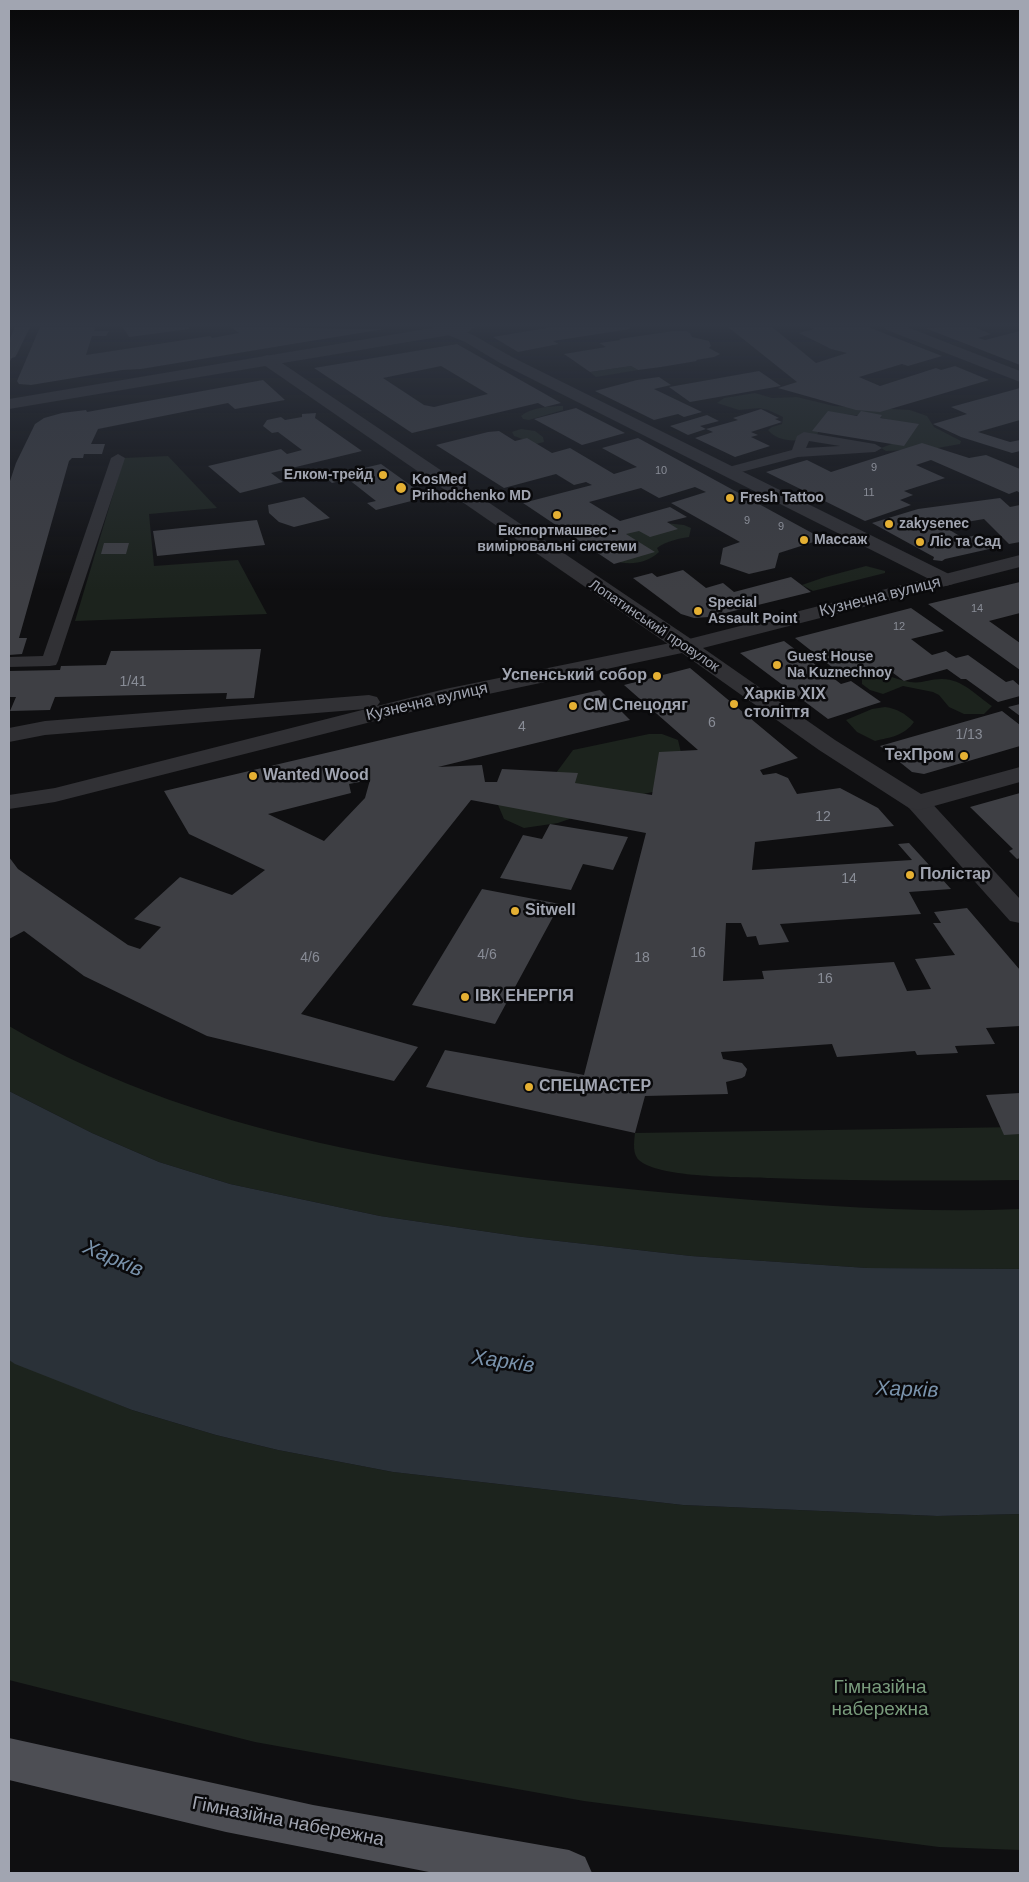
<!DOCTYPE html>
<html>
<head>
<meta charset="utf-8">
<style>
	body { margin:0 }
	#map { position:relative; width:1029px; height:1882px; overflow:hidden; background:#0f0f11; font-family:Helvetica,sans-serif }
	canvas { display:block }
	.frame { position:absolute; inset:0; border:10px solid #a1a5b1; pointer-events:none }
</style>
</head>
<body>
<div id="map">
<canvas width="1029" height="1882"></canvas>
<div class="frame"></div>
</div>
<script>
const c = document.querySelector('canvas').getContext('2d');
c.lineJoin = 'round';
function paint(path, color) { c.fillStyle = color; c.fill(path, 'evenodd'); }
function stroke(path, color, width, dash) { c.strokeStyle = color; c.lineWidth = width; c.lineCap = dash ? 'butt' : 'round'; c.setLineDash(dash || []); c.stroke(path); }
function write(font, color, halo, rows, align = 'center') {
  c.font = font + ' Helvetica,sans-serif'; c.lineWidth = 5; c.setLineDash([]); c.textBaseline = 'middle'; c.strokeStyle = halo; c.fillStyle = color; for (const [text, x, y, turn = 0] of rows) {
    c.save(); c.translate(x, y); c.rotate((+turn || 0) * Math.PI / 180); c.textAlign = isNaN(turn) ? turn : align; if (halo) c.strokeText(text, 0, 0); c.fillText(text, 0, 0); c.restore();
  }
}
paint(new Path2D(`
	M631,366L638,370L596,377L590,372Z
	M755,393L772,398L797,397L834,406L910,410L927,416L934,427L961,441L960,444L932,449L886,451L881,448L897,442L902,423L874,416L834,414L820,428L817,435C803,442 779,444 768,430L772,427L782,424L783,417L768,410L759,408L739,410L717,403L724,398Z
	M563,406V410L529,420L523,419L521,416C530,408 550,406 563,406Z
	M521,429L535,431L543,437L544,442L536,444L514,436L512,432Z
	M168,456L217,508L149,514L154,566L238,560L267,614L75,621L124,458Z
	M656,522L684,525L691,528L689,537C677,539 667,541 657,548L659,552C646,564 628,566 612,560V536Z
	M866,566L885,571V573L813,591L802,585L825,577Z
	M872,673C885,673 897,680 910,682C921,684 930,679 941,679C961,678 977,696 992,706L984,714H964L949,707L939,695L933,692L903,686L883,694L870,690L862,684V677Z
	M885,707C898,709 904,713 914,722C904,736 891,737 875,741L857,732L846,720L872,709Z
	M649,734H662L678,740L684,765L657,791L599,804L575,817L558,823L524,828L504,819L496,800L556,773L573,750Z
	M9,1026C213,1145 460,1174 692,1195C801,1204 911,1214 1020,1209V1269L867,1268L691,1256L523,1237L380,1216L230,1184L159,1162L92,1133L9,1091Z
	M1020,1127V1180C937,1181 854,1181 770,1178C741,1177 661,1178 640,1161C632,1155 634,1142 635,1133Z
	M9,1360L132,1410L216,1435L278,1450L393,1472L683,1505L937,1516L1020,1514V1850L939,1847L584,1801L255,1742L9,1680Z`), '#1c231d');
paint(new Path2D(`
	M9,1091L92,1133L159,1162L230,1184L380,1216L523,1237L691,1256L867,1268L1020,1269V1514L937,1516L683,1505L393,1472L278,1450L216,1435L132,1410L15,1364L9,1360Z`), '#2a3138');
paint(new Path2D(`
	M40,327H95L94,331H109L106,336H92L86,355L210,336L212,338L239,333L231,327L384,329L141,369L122,370L31,385L19,384L17,381Z
	M123,327H189V329L129,337Z
	M552,327H630V329L553,341L559,344L518,352L493,337Z
	M728,327H772L816,363L847,353L831,349L799,333L814,329L810,327H868L942,356L908,366L902,364L859,377L880,386L936,368L941,370L955,366L989,380L880,412L856,410L778,388L797,382Z
	M974,327L991,334L978,338L985,340L1020,331V365L925,328Z
	M674,331H686L690,333L692,337L709,341L711,346L709,348L720,354L714,357L696,360L697,361L661,367L638,370L631,366L590,372L564,354L606,347L599,343L621,340L619,339Z
	M457,344L561,403L545,407L538,403L412,433L314,368ZM441,366L488,394L434,407L424,405L383,378Z
	M759,371L781,386L690,402L669,387Z
	M659,377L671,385L654,389L702,412L684,417L678,414L654,420L595,391L637,380Z
	M263,380L285,400L235,409L228,403L98,429L91,444H105L102,454H84L83,458H72L69,461L19,638H27L22,654L9,655V484L16,463L35,424L44,418L62,413L86,410L87,412Z
	M1020,388V420L978,432L1010,442L1020,440V451L1012,453L961,437L933,424L967,414L951,407Z
	M576,408L625,433L582,445L534,419Z
	M761,409L779,418L775,419L782,422L751,432L758,435L751,437L770,446L735,457L695,438L713,432L706,429L688,435L670,426L707,415L719,421L700,426L706,429L738,420L733,418Z
	M828,411L857,416L861,411L882,415L880,418L919,424L904,446L812,431Z
	M316,413L315,418L362,451L271,473L283,482L240,493L208,466L281,449L287,454L302,450L278,432L272,433L263,426L267,420L281,417L285,420L302,417V414Z
	M499,431L515,441L527,438L552,453L570,448L614,474L637,467L602,448L638,438L823,539L779,553L775,568L749,574L720,564L723,548L740,542L671,503L706,492L695,487L659,498L641,488L589,502L620,521L670,507L687,517L667,522L678,529L650,537L639,531L626,534L655,552L614,564L523,503L592,485L586,482L574,485L556,474L504,488L436,445L488,432Z
	M922,443L969,458L986,455L1020,469V493L1017,491L1009,494L931,460L916,465L945,478L904,491L913,495L900,500L911,505L865,521L766,472L807,460L831,472Z
	M381,464L427,497L376,510L367,503L376,501L348,479L332,483L325,477Z
	M304,497L330,518L294,527L279,522L269,513L268,505Z
	M1000,498L1010,507L1020,505V542L1009,544L984,519L943,526L963,538L982,534L998,547L945,559L942,561L933,560L934,557L872,523L918,509Z
	M257,520L265,545L157,556L153,531Z
	M104,543H129L126,554H101Z
	M683,570L706,588L723,583L734,592L791,577L811,592L709,617L694,618L681,614L633,578L652,573L657,577Z
	M1020,582V613L989,621L1020,643V670L928,604Z
	M911,608L944,631L911,639L932,655L946,651L956,658L968,655L1006,682L1013,680L1020,686V696L998,702L966,679H961L947,669L904,681L885,667L846,678L795,638Z
	M784,641L841,684L851,681L881,702L828,719L740,653Z
	M261,649L254,698L226,699L227,693L55,697L50,710L10,711L16,697H9V671L60,670L61,666L106,665L111,651Z
	M690,668L798,758L760,770L763,775L776,773L788,778L797,794L840,788L878,808L894,826L755,842L752,870L912,860L898,844L909,843L951,889L909,892L921,914L780,924L789,942L759,945L756,936L747,937L741,923H726L723,981L764,979L762,971L894,962L907,991L931,989L915,959L955,955L933,923H941L934,912L967,908L1020,970V1026L986,1028L995,1044L955,1046L958,1053L917,1055L915,1051L837,1057L832,1044L721,1052L723,1059L742,1063L747,1069L745,1076L742,1078L726,1082L728,1094L645,1096L635,1133L426,1087L445,1050L584,1075L646,833L471,800L301,1014L418,1047L394,1081L207,1036L84,976L24,931L9,939V857L18,869L128,945L140,949L161,927L134,919L180,877L232,895L265,870L189,834L164,791L411,733L600,690L630,720L438,767L482,765L485,782H497L502,769L578,773L575,783L652,795L659,752L698,750L624,685ZM370,780L365,798L324,841L268,814L351,793L349,784Z
	M1020,704V716L1008,707Z
	M1002,711L1020,725V746L924,774L912,772L880,746Z
	M1020,793V858L1017,859L1009,851L1013,849L970,807Z
	M550,824L628,837L613,870L583,864L571,890L500,878L523,835L542,839Z
	M482,889L560,904L495,1024L412,1005Z
	M1020,1093V1134L1004,1135L986,1095Z`), '#3e3f44');
paint(new Path2D(`
	M804,432L875,444L882,448L875,452L798,457L730,475L723,471L725,468L792,450L797,436ZM809,441L840,446L806,448Z
	M118,454L125,458L58,661L56,665L50,666L9,667V657L43,656L111,458Z`), '#313135');
paint(new Path2D(`
	M434,327H455L475,336L512,357L953,576L956,580L953,584L946,586L939,584L500,363L465,342L436,330Z
	M885,327H907L1020,371V382L887,330Z
	M267,355L273,357L694,641L697,646L694,651L686,652L678,651L261,363L259,360L261,357Z
	M918,796L927,798L1020,899V923L1010,921L909,808L906,803L909,798Z`), '#313135');
paint(new Path2D(`
	M438,327H475L468,332L9,409V399Z
	M1020,555V567L703,648L835,740L921,794L1020,767V782L927,808L918,810L909,808L819,750L682,653L446,703L55,802L9,809V795L55,788L366,709L45,735L9,742V728L45,721L369,695L377,697L380,702L377,706L445,689L685,640Z`), '#313135');
paint(new Path2D(`
	M15,327H30L17,354L15,357L9,359V340Z`), '#3f4045');
paint(new Path2D(`
	M9,1738L313,1805L569,1850L585,1857L592,1873H434L226,1832L9,1780Z`), '#4d4e54');
stroke(new Path2D(`
	M9,344L18,327
	M9,362L27,327`), '#4a4b50', 1);
const sky = c.createLinearGradient(0, 0, 0, 591);
sky.addColorStop(0, '#080809');
sky.addColorStop(0.55, '#313743');
sky.addColorStop(1, '#31374300');
c.fillStyle = sky;
c.fillRect(0, 0, 1029, 591);
for (const [x, y, r, color] of [
	[383,475,5,"#e5b033"],
	[401,488,6,"#e5b033"],
	[730,498,5,"#e5b033"],
	[557,515,5,"#e5b033"],
	[889,524,5,"#e5b033"],
	[804,540,5,"#e5b033"],
	[920,542,5,"#e5b033"],
	[698,611,5,"#e5b033"],
	[777,665,5,"#e5b033"],
	[657,676,5,"#e5b033"],
	[734,704,5,"#e5b033"],
	[573,706,5,"#e5b033"],
	[964,756,5,"#e5b033"],
	[253,776,5,"#e5b033"],
	[910,875,5,"#e5b033"],
	[515,911,5,"#e5b033"],
	[465,997,5,"#e5b033"],
	[529,1087,5,"#e5b033"]
]) { const dot = new Path2D(); dot.arc(x, y, r, 0, 2 * Math.PI); c.fillStyle = color; c.fill(dot); stroke(dot, '#0a0a0c', 2); }
write('11px', '#888c96', null, [
	["9",874,468],
	["10",661,471],
	["11",869,493],
	["9",747,521],
	["9",781,527],
	["14",977,609],
	["12",899,627]
]);
write('bold 14px', '#a1a5b1', '#0a0a0c', [
	["Елком-трейд",373,475,"right"],
	["KosMed",412,480],
	["Prihodchenko MD",412,496],
	["Fresh Tattoo",740,498],
	["zakysenec",899,524],
	["Експортмашвес -",557,531,"center"],
	["вимірювальні системи",557,547,"center"],
	["Массаж",814,540],
	["Ліс та Сад",930,542],
	["Special",708,603],
	["Assault Point",708,619],
	["Guest House",787,657],
	["Na Kuznechnoy",787,673]
], 'left');
write('14px', '#a1a5b1', '#0a0a0c', [
	["Лопатинський провулок",654,626,34]
]);
write('14px', '#888c96', null, [
	["1/41",133,682],
	["6",712,723],
	["4",522,727],
	["1/13",969,735],
	["12",823,817],
	["14",849,879],
	["16",698,953],
	["4/6",487,955],
	["4/6",310,958],
	["18",642,958],
	["16",825,979]
]);
write('16px', '#a1a5b1', '#0a0a0c', [
	["Кузнечна вулиця",880,597,-14],
	["Кузнечна вулиця",427,702,-13]
]);
write('bold 16px', '#a1a5b1', '#0a0a0c', [
	["Успенський собор",647,676,"right"],
	["Харків XIX",744,695],
	["століття",744,713],
	["СМ Спецодяг",583,706],
	["ТехПром",954,756,"right"],
	["Wanted Wood",263,776],
	["Полістар",920,875],
	["Sitwell",525,911],
	["ІВК ЕНЕРГІЯ",475,997],
	["СПЕЦМАСТЕР",539,1087]
], 'left');
write('19px', '#799b7c', '#0a0a0c', [
	["Гімназійна",880,1688],
	["набережна",880,1710]
]);
write('19px', '#a1a5b1', '#0a0a0c', [
	["Гімназійна набережна",288,1822,11]
]);
write('italic 21px', '#7992ab', '#0a0a0c', [
	["Харків",113,1259,23],
	["Харків",503,1362,8],
	["Харків",907,1390,2]
]);
</script>
</body>
</html>
